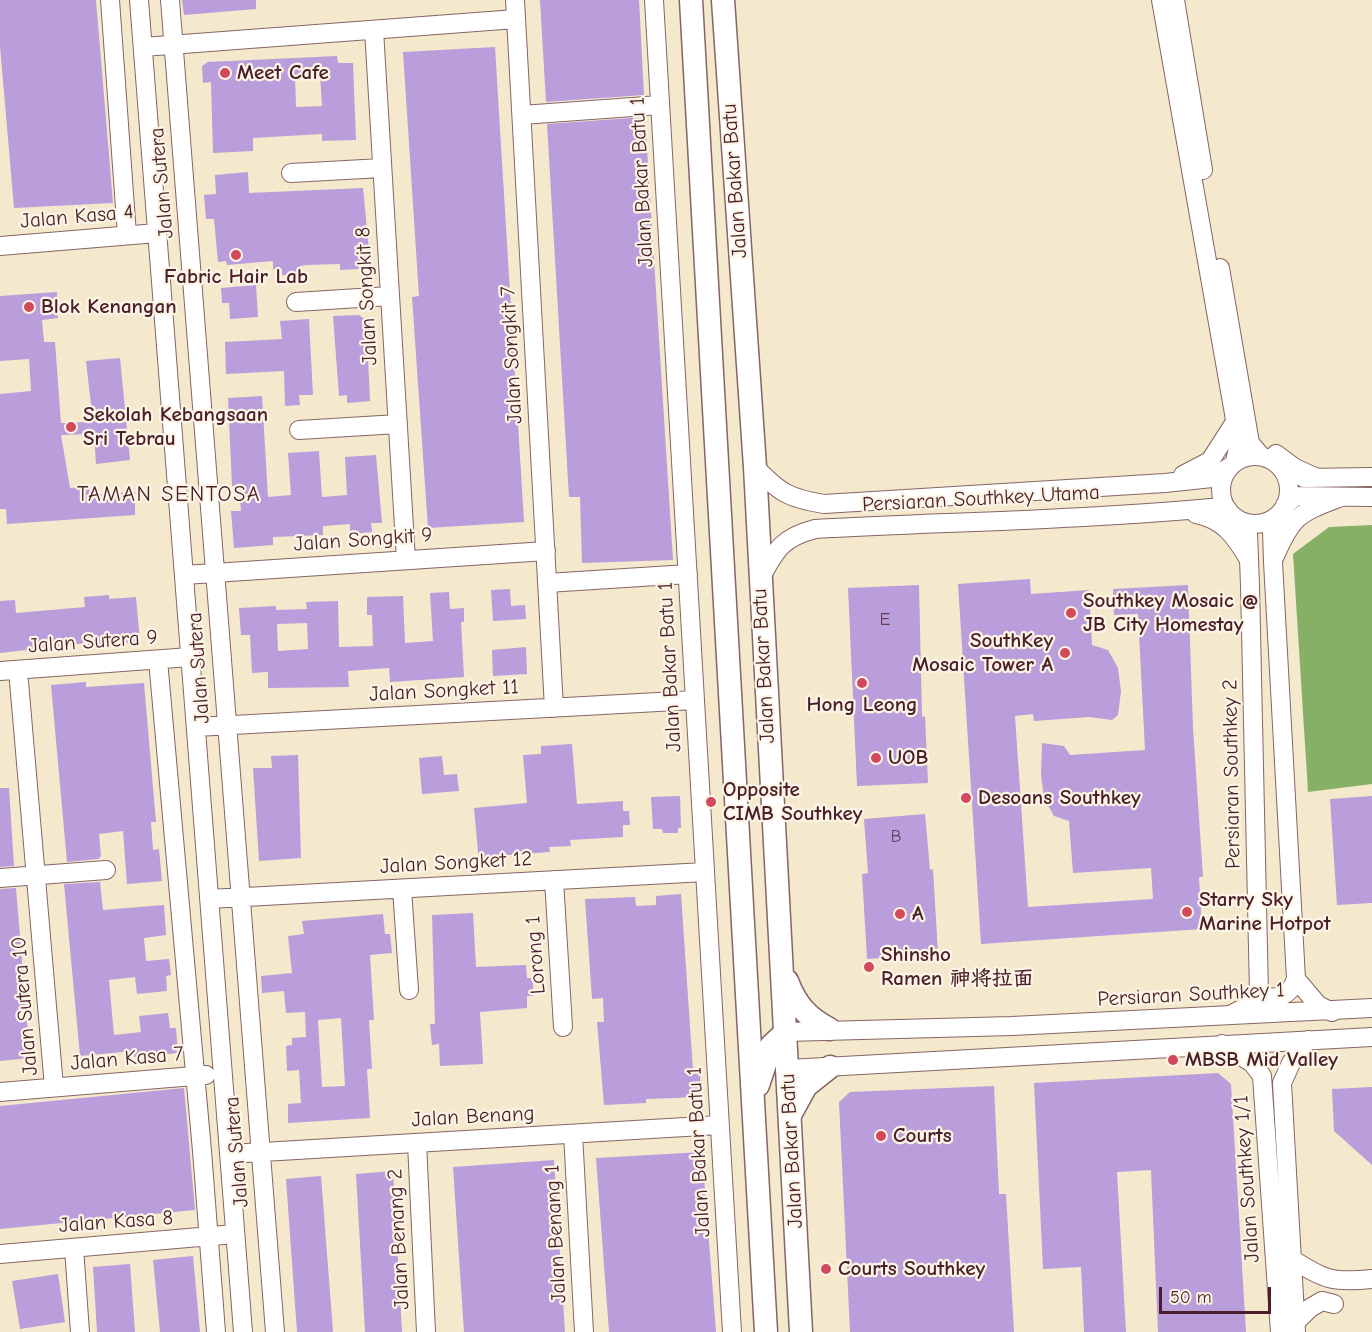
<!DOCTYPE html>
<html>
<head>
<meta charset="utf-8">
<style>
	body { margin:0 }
	#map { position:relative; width:1372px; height:1332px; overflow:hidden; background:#f4e8cd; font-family:"Comic Neue",sans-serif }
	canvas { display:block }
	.scale { position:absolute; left:1159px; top:1287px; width:112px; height:27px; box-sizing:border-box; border:3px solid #4a1f2b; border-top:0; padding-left:8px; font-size:18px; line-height:21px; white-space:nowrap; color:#4a1f2b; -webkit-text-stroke:4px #fcf5e5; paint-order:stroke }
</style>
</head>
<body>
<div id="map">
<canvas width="1372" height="1332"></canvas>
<div class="scale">50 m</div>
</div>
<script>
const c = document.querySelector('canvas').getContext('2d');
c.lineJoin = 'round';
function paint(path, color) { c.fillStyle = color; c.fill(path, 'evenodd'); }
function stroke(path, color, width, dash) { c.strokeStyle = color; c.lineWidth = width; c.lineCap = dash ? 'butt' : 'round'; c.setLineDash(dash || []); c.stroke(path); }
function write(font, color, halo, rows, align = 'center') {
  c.font = font + ' "Comic Neue","LXGW WenKai TC",sans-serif'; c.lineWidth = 4.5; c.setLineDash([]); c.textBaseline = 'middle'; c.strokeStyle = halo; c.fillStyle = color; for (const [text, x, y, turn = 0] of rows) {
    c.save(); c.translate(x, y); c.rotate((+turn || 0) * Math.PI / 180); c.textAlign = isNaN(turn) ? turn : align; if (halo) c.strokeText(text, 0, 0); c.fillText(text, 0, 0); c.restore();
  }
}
paint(new Path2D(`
	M1372,525V784L1308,792L1293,554L1329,527Z`), '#87b067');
paint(new Path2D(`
	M0,0H96L113,203L14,208L0,46Z
	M182,0H256V9L184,15Z
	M540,0H639L644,95L546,102Z
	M495,47L524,522L428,528L412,297L419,296L403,52Z
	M337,56L338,63H353L356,140L322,141V134L253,138V151L213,153L211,82L203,83L202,66L208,62ZM320,75L322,106L296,107L295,76Z
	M645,117L673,560L582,563L580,497H569L547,124Z
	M248,172L249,193L363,188L370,261H359V269L340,270V264L307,265L300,266L301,275H282V269H273V261L227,265L226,261L218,262L214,219H206L204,195L216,194L215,175Z
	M256,285L258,317L230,319L229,303H222L221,288Z
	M57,292L58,318L42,320L44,342H55L61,423L93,422L86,361L120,358L130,460L96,464L94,434L61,435L70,488L89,487L90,495L135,492V515L7,524L6,509H0V394L31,391L29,359L0,361V296Z
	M359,315L371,324L373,358H368L370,401L347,403V395L339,396L333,316Z
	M309,319L313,395H299L300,405L285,406L284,371L226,374L225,342L282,339L280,321Z
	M262,396L268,497L291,495L288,453L319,451L322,497L347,495L345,457L376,455L382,523H371L372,532L350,534V524L323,526V535L273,537V545L234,548L231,511H241L239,486H232L228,398Z
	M1030,579L1031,594L1089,590L1092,645L1108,650L1118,668L1121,691L1118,715L1112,720L1089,717L1034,721L1033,714L1015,716L1028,907L1153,899L1151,868L1073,873L1069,821L1054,816L1044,798L1041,774L1042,743L1064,746L1070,755L1145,750L1138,614L1114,615L1113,589L1188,585L1193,728L1203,877H1199L1202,929L981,944L958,584Z
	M919,585L922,717L925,716L928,783L857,786L848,588Z
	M510,589L511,606L525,605L526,619L493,621L491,590Z
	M449,592L450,609L464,608V622H461L464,677L390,682L389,668L348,671L349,687L268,688V672L252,673L250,635H241L239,608L276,606V610L307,609L306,602L338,601L339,647L373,646L372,615H367V597L403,596L405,643L433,641L430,593ZM307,623L308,649L278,651L277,624Z
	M109,595V599L136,597L140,642L88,647V643L0,653V601L15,600L16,613L85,607L84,597Z
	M526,647L527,674L493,676L492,650Z
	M86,682V687L144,683L156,822H151L153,850L159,849L162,881L127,884L123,831L99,834L101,856L98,859L67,862L51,685Z
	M572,744L577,804L623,801V811H629L630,825H623V837L570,840L571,846L549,847L550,852L496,856V861L479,863L474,808L527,803L523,755L541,754V746Z
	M298,755L301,858L259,861L253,768H272L271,756Z
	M442,756L444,775L457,774L459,791L422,794L419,758Z
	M0,788H9L14,866L0,867Z
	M680,796L681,828H678V833H663L662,829H653L651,797Z
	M1372,796V903L1337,905L1330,799Z
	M925,814L930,870L933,869L938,954L867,959L862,874L868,873L864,819Z
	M100,882L103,910L164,905L166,935L144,938L146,961L169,959L171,975L166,976L167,991L137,994L135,977L109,980L114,1035L141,1032L139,1016L168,1013L170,1028H176L178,1053L134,1057L133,1051L80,1056L64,884Z
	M16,888L30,1058L0,1061V889Z
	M681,894L693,1070L700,1069L701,1097L646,1099V1103L604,1105L597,1022H604L603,998L592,999L585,899L635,897L636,906L656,905V896Z
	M473,913L476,967L526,965L527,978H533V996H527V1008L480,1012L483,1064L440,1066L439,1044L432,1045L430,1024H435L432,915Z
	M383,914L385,934H390L392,953L370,955L374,1020H369L372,1069H367L370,1118L288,1123V1104L301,1103L299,1070L287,1071L286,1046L292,1045V1038L306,1037L305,1012L286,1013L284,991L262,993L261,976L292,973L288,936L304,934L302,921ZM341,1018L345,1086L322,1087L318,1020Z
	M1218,1073L1231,1084L1246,1332H1158L1151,1170L1117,1172L1126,1332H1084L1081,1267L1043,1269L1034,1083Z
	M994,1086L999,1194H1006L1014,1332H850L839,1102L850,1092Z
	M1372,1087V1165L1334,1131L1332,1089Z
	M184,1088L195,1210L0,1229V1106Z
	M702,1152L716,1332H609L596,1158Z
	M554,1160L565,1332H464L453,1167Z
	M393,1171L402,1332H365L356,1174Z
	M321,1176L333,1332H297L286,1179Z
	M193,1256L200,1332H160L153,1260Z
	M130,1264L135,1332H97L93,1267Z
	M58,1274L65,1322L20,1329L12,1281Z`), '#ba9ddb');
const minor = new Path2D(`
	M110,0L127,235
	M139,0L243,1332
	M170,0L275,1332
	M515,0L554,708
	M654,0L732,1332
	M1161,0L1239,442L1235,462
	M1175,0L1203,170
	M374,30L406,560
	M143,47L516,19
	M522,115L660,105
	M291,173L382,168
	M0,246L157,233
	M1220,268L1250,443L1261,456
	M296,302L390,296
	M299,430L398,424
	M1276,454L1295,468L1317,478
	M1221 490a34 34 0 1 1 68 0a34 34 0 1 1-68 0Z
	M755,467C780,493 788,498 824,504L1165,483L1212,478L1228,468
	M1183,475L1210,461L1235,422
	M1304,478L1372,477
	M1285,505L1296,496L1372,497
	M1196,514C1224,520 1234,535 1248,558
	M1277,516L1272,531L1273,562L1296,979L1318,1005L1332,1012
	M1275,556C1293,514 1300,513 1341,497
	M184,575L546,551
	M760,579C776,550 781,538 815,529C947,522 1079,520 1211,508L1228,510
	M547,583L688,574
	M158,660L202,1151L216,1332
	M18,670L54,1087
	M0,671L190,657
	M196,727L695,700
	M0,878L106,870
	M554,880L563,1027
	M402,889L409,990
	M209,899L705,872
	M1259,994C1276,1002 1290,996 1296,979
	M1230,1015L1246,1007L1259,994L1250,585L1248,533L1236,518
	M786,1032L1012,1026L1372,1008
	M1222,1044L1252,1063L1262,1076L1280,1332
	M788,1069L1372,1037
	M0,1092L206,1075
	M573,1134L584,1332
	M417,1143L426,1332
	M229,1154L719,1125
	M74,1248L80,1332
	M0,1254L235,1234
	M1292,1259C1324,1280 1334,1283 1372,1279
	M1296,1322L1310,1308L1322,1301L1334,1304
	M1296,1332L1282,1083L1291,1063L1308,1040`);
const major = new Path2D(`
	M691,0L766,1332
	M723,0L755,467L801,1332
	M787,981C796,1005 807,1017 829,1029
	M758,1085L771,1046L786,1032
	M790,1115L806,1086L830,1067`);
stroke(minor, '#866564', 20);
stroke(major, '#866564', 25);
stroke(minor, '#fff', 18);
stroke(major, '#fff', 22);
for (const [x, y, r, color] of [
	[225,73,6,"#d1495b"],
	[236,255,6,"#d1495b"],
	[29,307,6,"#d1495b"],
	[71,427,6,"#d1495b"],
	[1071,613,6,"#d1495b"],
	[1065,653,6,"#d1495b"],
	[862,683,6,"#d1495b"],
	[876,758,6,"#d1495b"],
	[966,798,6,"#d1495b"],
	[711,802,6,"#d1495b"],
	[1187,912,6,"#d1495b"],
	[900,914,6,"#d1495b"],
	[869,967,6,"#d1495b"],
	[1173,1060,6,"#d1495b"],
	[881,1136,6,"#d1495b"],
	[826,1269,6,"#d1495b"]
]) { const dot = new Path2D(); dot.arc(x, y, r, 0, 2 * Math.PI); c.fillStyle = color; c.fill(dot); stroke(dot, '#fcf5e5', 2); }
write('18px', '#663e57', null, [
	["E",885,620],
	["B",896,837]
]);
write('bold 21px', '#4a1f2b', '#fcf5e5', [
	["Meet Cafe",237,73],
	["Fabric Hair Lab",236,277,"center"],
	["Blok Kenangan",41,307],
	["Sekolah Kebangsaan",83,415],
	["Sri Tebrau",83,439],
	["Southkey Mosaic @",1083,601],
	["JB City Homestay",1083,625],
	["SouthKey",1053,641,"right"],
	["Mosaic Tower A",1053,665,"right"],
	["Hong Leong",862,705,"center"],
	["UOB",888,758],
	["Opposite",723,790],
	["CIMB Southkey",723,814],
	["Desoans Southkey",978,798],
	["Starry Sky",1199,900],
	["Marine Hotpot",1199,924],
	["A",912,914],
	["Shinsho",881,955],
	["Ramen 神将拉面",881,979],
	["MBSB Mid Valley",1185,1060],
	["Courts",893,1136],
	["Courts Southkey",838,1269]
], 'left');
write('21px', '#4a1f2b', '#fcf5e5', [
	["Jalan Bakar Batu",735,181,-94],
	["Jalan Bakar Batu 1",642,182,-93],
	["Jalan Sutera",162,183,-95],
	["Jalan Kasa 4",77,217,-5],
	["Jalan Songkit 8",367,296,-93],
	["Jalan Songkit 7",512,355,-93],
	["Persiaran Southkey Utama",981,499,-3],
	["Jalan Songkit 9",363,540,-4],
	["Jalan Sutera 9",93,642,-4],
	["Jalan Bakar Batu",764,666,-93],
	["Jalan Bakar Batu 1",670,667,-93],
	["Jalan Sutera",199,668,-94],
	["Jalan Songket 11",444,691,-3],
	["Persiaran Southkey 2",1232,774,-91],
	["Jalan Songket 12",456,863,-3],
	["Lorong 1",536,955,-94],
	["Persiaran Southkey 1",1191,995,-3],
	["Jalan Sutera 10",25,1006,-95],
	["Jalan Kasa 7",127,1059,-5],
	["Jalan Benang",473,1117,-3],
	["Jalan Bakar Batu",792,1151,-93],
	["Jalan Sutera",237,1152,-95],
	["Jalan Bakar Batu 1",699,1152,-93],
	["Jalan Southkey 1/1",1247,1179,-94],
	["Jalan Kasa 8",116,1222,-4],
	["Jalan Benang 1",556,1234,-93],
	["Jalan Benang 2",399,1239,-93]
]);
c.letterSpacing = '1.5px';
write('22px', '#4a1f2b', '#fcf5e5', [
	["TAMAN SENTOSA",169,495]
]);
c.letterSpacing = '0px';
</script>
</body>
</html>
